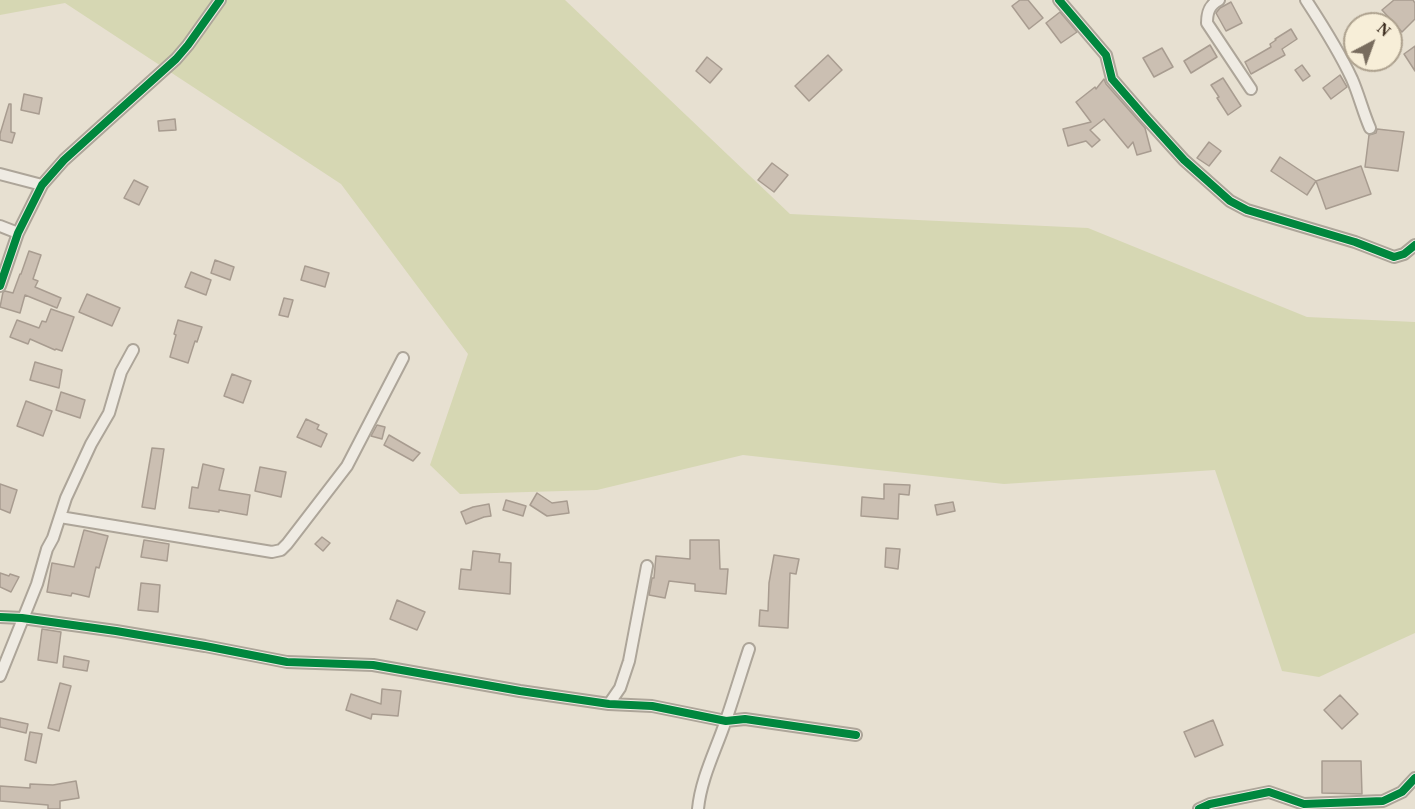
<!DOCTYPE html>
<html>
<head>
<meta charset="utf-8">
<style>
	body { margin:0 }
	#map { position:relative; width:1415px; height:809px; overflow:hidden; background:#e7e0d1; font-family:"Times New Roman",serif }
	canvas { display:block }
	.north { position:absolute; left:1343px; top:12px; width:60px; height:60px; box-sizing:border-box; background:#f7eed8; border:2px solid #ada18e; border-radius:50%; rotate:41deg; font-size:16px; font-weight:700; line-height:24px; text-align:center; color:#3d2e20 }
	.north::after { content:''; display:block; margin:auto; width:21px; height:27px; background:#786c5e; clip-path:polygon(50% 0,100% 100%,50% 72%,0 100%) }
</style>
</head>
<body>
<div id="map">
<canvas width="1415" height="809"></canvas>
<div class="north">N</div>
</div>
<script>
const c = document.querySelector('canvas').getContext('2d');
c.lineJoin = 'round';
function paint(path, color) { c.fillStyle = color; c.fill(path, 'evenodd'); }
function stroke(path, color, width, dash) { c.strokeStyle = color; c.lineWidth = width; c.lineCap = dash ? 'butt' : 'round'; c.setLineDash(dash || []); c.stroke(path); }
paint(new Path2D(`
	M0,0H565L790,214L1088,228L1307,317L1415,322V633L1319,677L1282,671L1215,470L1004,484L743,455L597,490L460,494L430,465L468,354L341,184L65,3L0,15Z`), '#d6d7b3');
const building = new Path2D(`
	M1020,0H1028L1043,18L1029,29L1012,6Z
	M1394,0H1413L1415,3V19L1402,32L1382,10Z
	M1231,2L1242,23L1226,31L1216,13L1220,8Z
	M1060,12L1077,32L1061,43L1046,23Z
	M1291,29L1297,39L1282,49L1285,55L1251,74L1245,62L1271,47L1270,44L1276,40L1275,39Z
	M1210,45L1217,57L1191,73L1184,61Z
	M1415,46V71L1404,54Z
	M1162,48L1173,67L1154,77L1143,58Z
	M828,55L842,70L809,101L795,86Z
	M707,57L722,69L710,83L696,71Z
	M1302,65L1310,76L1303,81L1295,70Z
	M1340,75L1347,87L1331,99L1323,88Z
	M1223,78L1241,106L1228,115L1217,98L1219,97L1211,85Z
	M1104,79L1106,84L1145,128L1151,151L1137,155L1133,142L1128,148L1104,119L1090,130L1100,140L1092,147L1086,141L1068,146L1063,129L1091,122L1076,102L1095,87L1096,89Z
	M24,94L42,98L39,114L21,110Z
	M9,104H11V132L15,133L12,143L0,140V134Z
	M175,119L176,130L159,131L158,121Z
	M1377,129L1404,132L1398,171L1365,167L1369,135L1376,133Z
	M1209,142L1221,151L1209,166L1197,158Z
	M1280,157L1316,181L1307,195L1271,171Z
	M772,163L788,175L774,192L758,180Z
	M1361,166L1371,194L1326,209L1316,181Z
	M134,180L148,187L139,205L124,198Z
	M29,251L41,255L33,279L38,281L35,287L61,298L57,308L25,295L20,313L0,307L3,292L5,291L13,293L20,274H21Z
	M215,260L234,267L230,280L211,273Z
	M305,266L329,273L325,287L301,280Z
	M191,272L211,280L206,295L185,287Z
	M87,294L120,308L112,326L79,312Z
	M284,298L293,300L288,317L279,315Z
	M51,309L74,317L62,351L56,349L55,350L30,339L28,344L10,337L17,320L39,328L42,321L46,322Z
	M178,320L202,327L197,342L195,341L188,363L170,357L176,335L174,334Z
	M35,362L62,370L59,388L30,380Z
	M232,374L251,381L243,403L224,396Z
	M61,392L85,400L80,418L56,410Z
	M26,401L52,411L43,436L17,426Z
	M306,419L319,425L317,429L327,434L321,447L297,437Z
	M377,425L385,427L382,439L371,436Z
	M389,435L420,453L413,461L384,445Z
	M152,448L164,449L155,509L142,507Z
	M203,464L224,469L219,490L250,495L247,515L219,510V512L189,508L192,487L198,488Z
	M260,467L286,472L281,497L255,491Z
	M0,484L17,490L10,513L0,509Z
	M884,484L910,485L909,495L899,494L898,519L861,516L862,497L884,499Z
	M537,493L552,503L567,501L569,513L547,516L530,505Z
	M506,500L526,506L523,516L503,510Z
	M953,502L955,511L937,515L935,505Z
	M489,504L491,516L484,517L466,524L461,512L473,507Z
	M84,530L108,536L99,568L96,567L89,597L72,593L71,596L47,592L52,563L74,567Z
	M322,537L330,543L323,551L315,544Z
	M144,540L169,544L167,561L141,557Z
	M690,540H719L720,569H728L726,594L695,591V584L669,581L665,598L649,595L652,578H654L656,556L690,559Z
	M886,548L900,549L898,569L885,567Z
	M473,551L500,554L499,562L511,563L510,594L459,589L461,569L471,570Z
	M774,555L799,559L796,574L790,573L788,628L759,626L760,610L768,611L769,583Z
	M0,573L9,576L10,574L19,577L11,592L0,587Z
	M141,583L160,585L158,612L138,610Z
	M397,600L425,612L417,630L390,619Z
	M42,629L61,632L57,663L38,660Z
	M64,656L89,661L87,671L63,667Z
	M60,683L71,686L59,731L48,728Z
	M382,689L401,691L398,716L372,714L371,719L346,710L351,694L381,704Z
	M1340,695L1358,714L1342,729L1324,710Z
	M0,718L28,724L26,733L0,727Z
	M1213,720L1223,745L1195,757L1184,732Z
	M30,732L42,734L36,763L25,760Z
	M1322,761H1361L1362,794L1322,793Z
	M76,781L79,798L60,801V809H48V805L0,801V786L30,788V784L53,785Z`);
paint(building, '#cbbfb2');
stroke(building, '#a89c90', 1.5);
const minor = new Path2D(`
	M1059,0L1106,55L1112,79L1145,117L1184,160L1230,201L1247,210L1355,242L1394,257L1404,254L1415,245
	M1219,0C1209,5 1207,13 1207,23L1251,89
	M1306,0C1323,26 1339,51 1352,79C1359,95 1363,112 1370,128
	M0,174L42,185
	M0,226L18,233
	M0,286L18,233L42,185L64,160L176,59L188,45L220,0
	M60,517L272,552L281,550L287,544L347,466L403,358
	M0,617L22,618L116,631L205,646L287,662L373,665L520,691L609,704L652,706L726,721L745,719L856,735
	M0,676L37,584L47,549L53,538L66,498L91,444L109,413L121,372L133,350
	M609,704L620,688L629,661L647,566
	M698,809C701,778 716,750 726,720C734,697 741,673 749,649
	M1199,809L1210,804L1269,792L1304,804L1383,801L1402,792L1415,778`);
stroke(minor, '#ada599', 14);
stroke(minor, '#efebe3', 10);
stroke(new Path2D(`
	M1059,0L1106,55L1112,79L1145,117L1184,160L1230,201L1247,210L1355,242L1394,257L1404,254L1415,245
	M0,286L18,233L42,185L64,160L176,59L188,45L220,0
	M0,617L22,618L116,631L205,646L287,662L373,665L520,691L609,704L652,706L726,721L745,719L856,735
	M1199,809L1210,804L1269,792L1304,804L1383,801L1402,792L1415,778`), '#00873e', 8);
</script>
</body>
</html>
